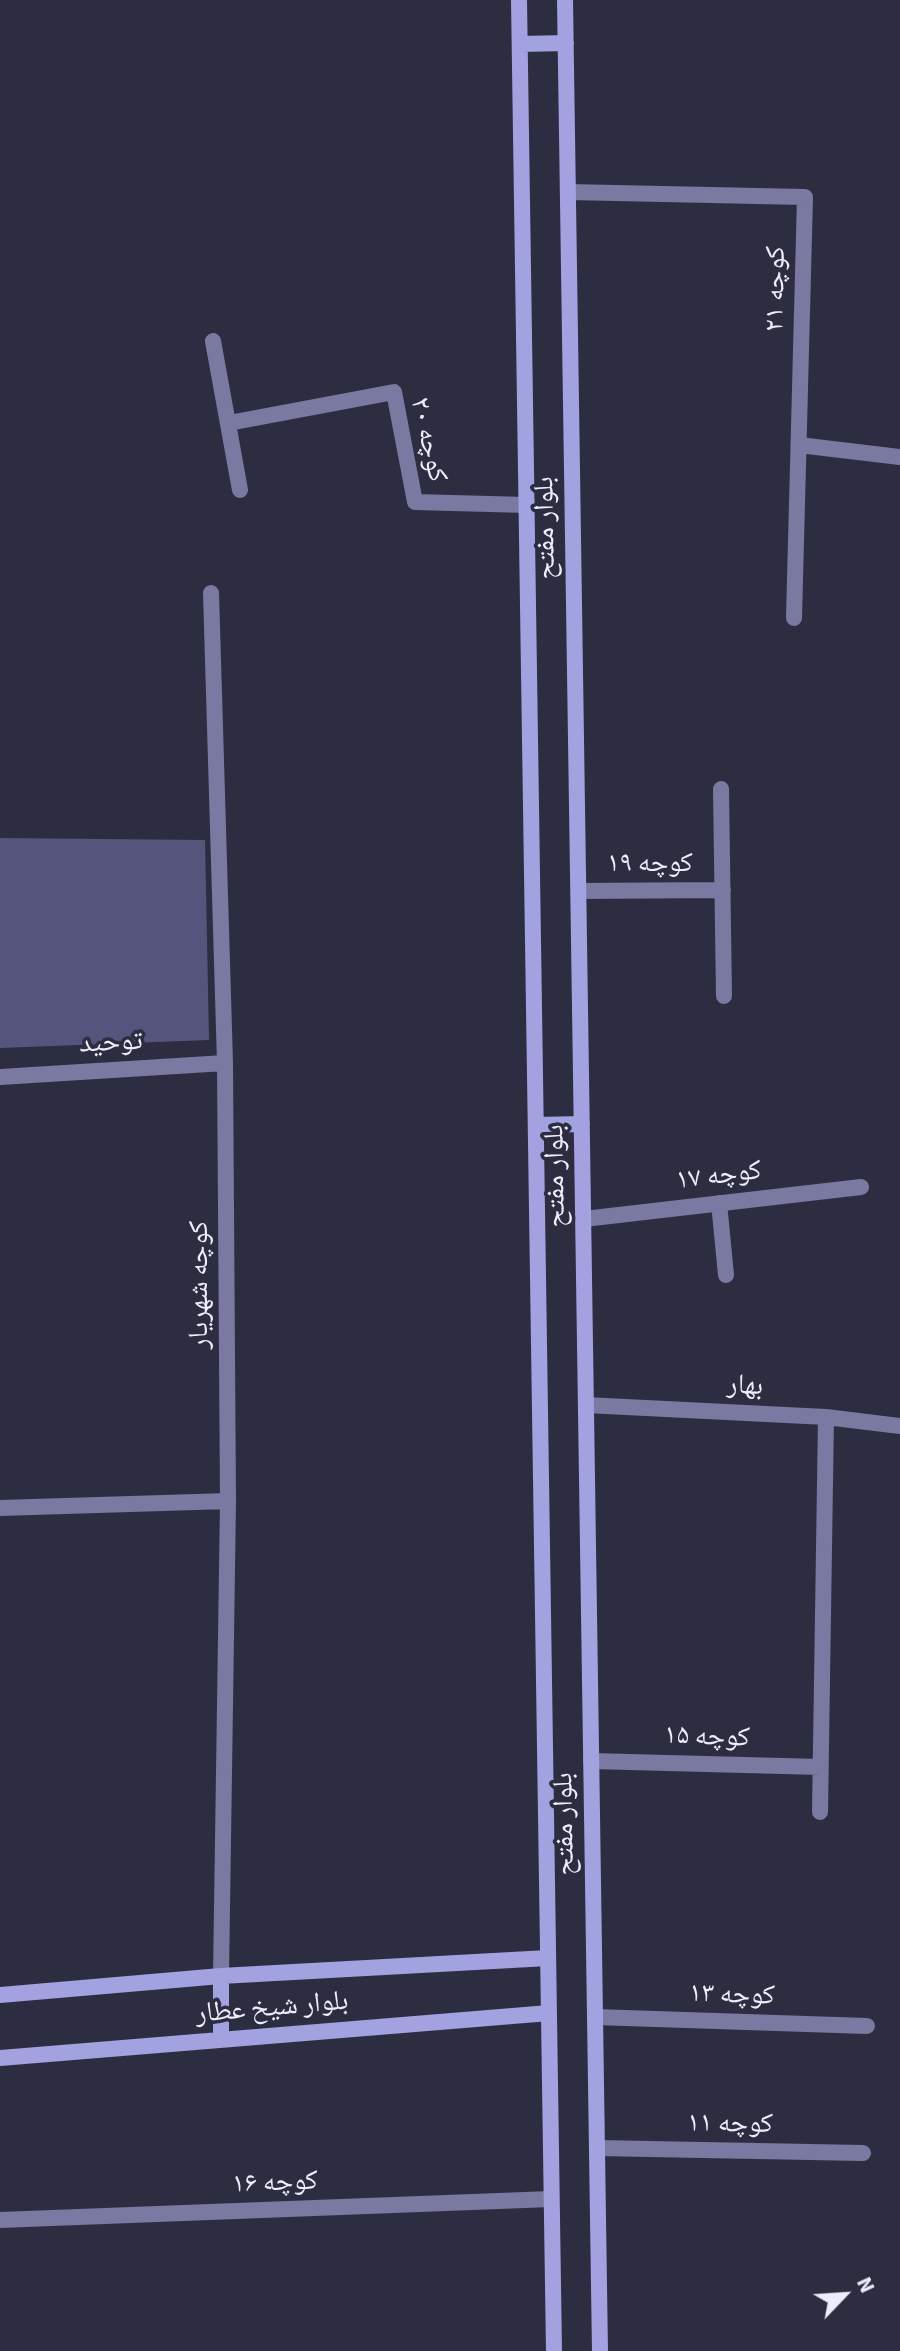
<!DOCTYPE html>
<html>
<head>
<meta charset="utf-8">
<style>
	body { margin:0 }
	#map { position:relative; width:900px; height:2351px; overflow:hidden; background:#2d2d42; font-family:"Source Sans 3",sans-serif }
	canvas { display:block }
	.north { position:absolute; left:804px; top:2255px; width:80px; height:80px; -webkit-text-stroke:6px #2d2d42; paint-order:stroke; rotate:65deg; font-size:22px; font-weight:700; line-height:32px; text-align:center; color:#ececfa }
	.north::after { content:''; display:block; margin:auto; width:28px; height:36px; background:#ececfa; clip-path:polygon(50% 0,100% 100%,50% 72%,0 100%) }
</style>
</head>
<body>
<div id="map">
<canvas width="900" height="2351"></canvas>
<div class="north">N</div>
</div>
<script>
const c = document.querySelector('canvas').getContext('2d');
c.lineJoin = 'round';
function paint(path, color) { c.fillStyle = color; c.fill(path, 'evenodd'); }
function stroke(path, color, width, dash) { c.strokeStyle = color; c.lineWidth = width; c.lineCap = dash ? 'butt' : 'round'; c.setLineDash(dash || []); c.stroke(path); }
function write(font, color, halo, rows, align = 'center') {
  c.font = font + ' "Source Sans 3","Noto Naskh Arabic",sans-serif'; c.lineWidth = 7; c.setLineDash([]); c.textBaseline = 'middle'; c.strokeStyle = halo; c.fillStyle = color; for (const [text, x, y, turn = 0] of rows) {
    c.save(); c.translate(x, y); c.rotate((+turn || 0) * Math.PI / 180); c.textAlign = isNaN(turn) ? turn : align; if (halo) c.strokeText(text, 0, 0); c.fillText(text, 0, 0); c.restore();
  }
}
paint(new Path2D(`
	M0,838L205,840L209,1040L0,1048Z`), '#55547c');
stroke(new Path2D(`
	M568,192L805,197L794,618
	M213,341L240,490
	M229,423L394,392L415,502L527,505
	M799,445L900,457
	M211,593L225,1063L228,1501L221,1976
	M721,789L724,996
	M579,891L723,890
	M0,1077L225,1063
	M719,1203L726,1275
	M584,1219L861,1187
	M586,1405L826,1417L900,1426
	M0,1508L228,1501
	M591,1761L821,1767
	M820,1812L826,1417
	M595,2017L867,2026
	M597,2148L863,2153
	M0,2220L551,2199`), '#7979a1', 16);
stroke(new Path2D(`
	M519,0L554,2351
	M565,0L600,2351
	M520,44L566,43
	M536,1125L582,1124
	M0,1995L221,1976L548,1958
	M221,2038V1976
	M0,2058L549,2013`), '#a2a2e1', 16);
write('28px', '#ececfa', '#2d2d42', [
	["کوچه ۲۱",777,289,-89],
	["کوچه ۲۰",427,440,77],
	["بلوار مفتح",547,528,-91],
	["کوچه ۱۹",650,865],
	["توحید",111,1044,-3],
	["بلوار مفتح",557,1176,-91],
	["کوچه ۱۷",719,1177,-7],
	["کوچه شهریار",201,1285,-90],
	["بهار",745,1387,3],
	["کوچه ۱۵",707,1738,2],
	["بلوار مفتح",566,1824,-91],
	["کوچه ۱۳",732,1996,2],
	["بلوار شیخ عطار",272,2009,-5],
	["کوچه ۱۱",730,2125,1],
	["کوچه ۱۶",275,2184,-2]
]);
</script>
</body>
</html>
